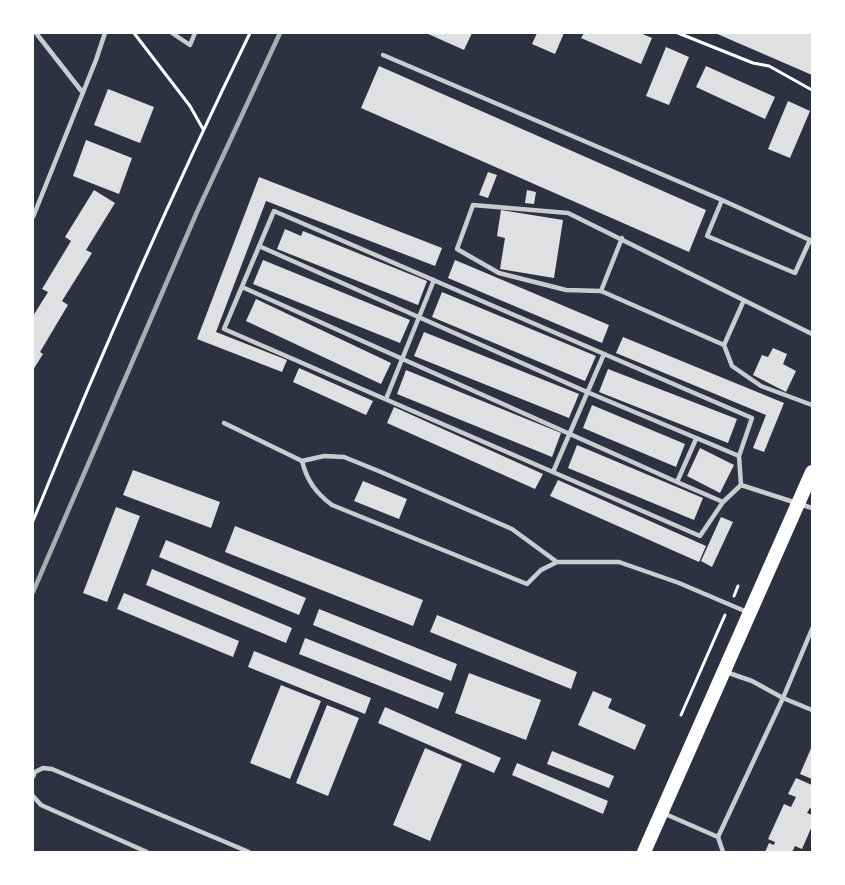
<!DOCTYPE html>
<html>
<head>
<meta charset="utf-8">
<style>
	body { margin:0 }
	#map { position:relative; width:845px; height:885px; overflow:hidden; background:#2d3142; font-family:"DM Sans",sans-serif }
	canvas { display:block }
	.frame { position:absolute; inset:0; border:34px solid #fff; pointer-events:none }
</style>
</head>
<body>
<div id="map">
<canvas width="845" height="885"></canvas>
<div class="frame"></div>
</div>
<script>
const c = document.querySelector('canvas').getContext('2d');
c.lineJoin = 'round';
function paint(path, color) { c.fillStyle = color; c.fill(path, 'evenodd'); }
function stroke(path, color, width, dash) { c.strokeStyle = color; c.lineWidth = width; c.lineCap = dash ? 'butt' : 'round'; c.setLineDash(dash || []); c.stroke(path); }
paint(new Path2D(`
	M426,33H472L464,50Z
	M537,33H564L555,54L532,44Z
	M584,33H640L652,38L641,64L581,38Z
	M715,33H812V75Z
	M666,47L689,57L669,105L646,96Z
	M379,66L706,210L689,252L361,108Z
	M706,66L775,97L765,119L696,87Z
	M108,89L154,107L140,143L94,125Z
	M788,101L810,111L790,158L768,149Z
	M86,140L132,158L119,194L73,176Z
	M488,172L497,175L488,198L479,195Z
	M259,177L442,248L435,266L266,201L216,332L287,360L282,372L197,339Z
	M94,190L115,203L86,250L92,253L62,301L68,305L40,352L43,354L33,370V316L48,292L42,289L71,241L65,237Z
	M527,190L536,192L534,204L525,203Z
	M501,210L563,220L554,278L500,269L505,238L497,236Z
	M285,229L301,236L303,231L427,281L418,305L277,249Z
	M263,260L410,320L400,343L253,284Z
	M455,260L609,325L602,343L448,278Z
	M442,292L596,356L585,381L432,317Z
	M256,299L391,363L381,384L246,321Z
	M424,332L579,394L569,418L414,356Z
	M623,337L784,403L764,452L753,448L766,415L616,353Z
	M773,348L787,354L783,364L796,371L786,392L753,375L762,355L768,357Z
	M299,368L373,401L366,415L293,382Z
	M608,369L737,419L728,443L599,392Z
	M406,370L561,433L552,457L397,394Z
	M592,405L685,444L676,467L583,428Z
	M394,407L543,474L535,489L387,423Z
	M577,445L703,498L694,520L568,468Z
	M700,448L734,465L720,493L687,476Z
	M133,470L220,502L211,528L123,495Z
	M558,480L706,546L699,562L550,496Z
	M363,481L407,499L399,519L354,501Z
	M116,507L140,516L107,602L83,593Z
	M721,517L733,522L712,567L701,561Z
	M235,526L423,600L413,626L225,552Z
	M166,540L306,598L299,615L159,557Z
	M152,569L292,628L286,643L146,585Z
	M124,593L239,641L233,657L117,609Z
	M319,609L457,664L451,681L313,625Z
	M437,615L577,672L571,689L430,632Z
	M305,638L444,693L438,709L299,654Z
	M254,651L371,698L365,714L248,667Z
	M469,673L541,700L526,740L455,713Z
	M281,685L321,701L290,779L250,763Z
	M593,691L612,699L608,708L646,725L635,750L578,725Z
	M327,705L359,718L328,796L296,783Z
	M385,707L501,758L494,773L378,723Z
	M812,746V779L800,774Z
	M425,748L462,764L430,841L393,825Z
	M552,751L614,776L609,788L547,764Z
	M517,763L608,801L603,814L512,775Z
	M796,778L812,785V809L810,808L807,813L812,815V826L802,849L795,846L792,852H765L769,843L774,845L775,842L768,839L784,804L791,807L796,797L788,794Z`), '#e0e0e3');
stroke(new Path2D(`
	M134,33L190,106L203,129
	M678,33L753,63L769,66L812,90
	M33,521C100,356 172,193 250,33
	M734,596L738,586
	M681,715L725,615`), '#fff', 3);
stroke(new Path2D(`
	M36,33L83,93
	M172,33L190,45L195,33
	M383,55L722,200L812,241
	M722,200L707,236L795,273L810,240
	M274,211L752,418L739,456L741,485L723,502L700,536L224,329Z
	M33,217L96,60L105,33
	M622,238L601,291L566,290L499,273L457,249L473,205L568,213L812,334
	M259,246L587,392L739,456
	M242,287L677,482L723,502
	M601,291L724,345L732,366L761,386L812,405
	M724,345L744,300
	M386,399L434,280
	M224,423L302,461C307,481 316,493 332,505L527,584L541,570L557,562H619L679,583L747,612
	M302,461L324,456L344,457L381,472L512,529L557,562
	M553,472L604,354
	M677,482L696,439
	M741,485L812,508
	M812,629L783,698L812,710
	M33,777L35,772L43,768L52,769L249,852
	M33,796L41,805L147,852
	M663,813L718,837L783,698L752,681L726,672
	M718,837L723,852`), '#caccd0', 4.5);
stroke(new Path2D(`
	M644,852L812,472`), '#fff', 14);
stroke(new Path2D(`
	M33,592L197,212L280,33`), '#abadb3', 4.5);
</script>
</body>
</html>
